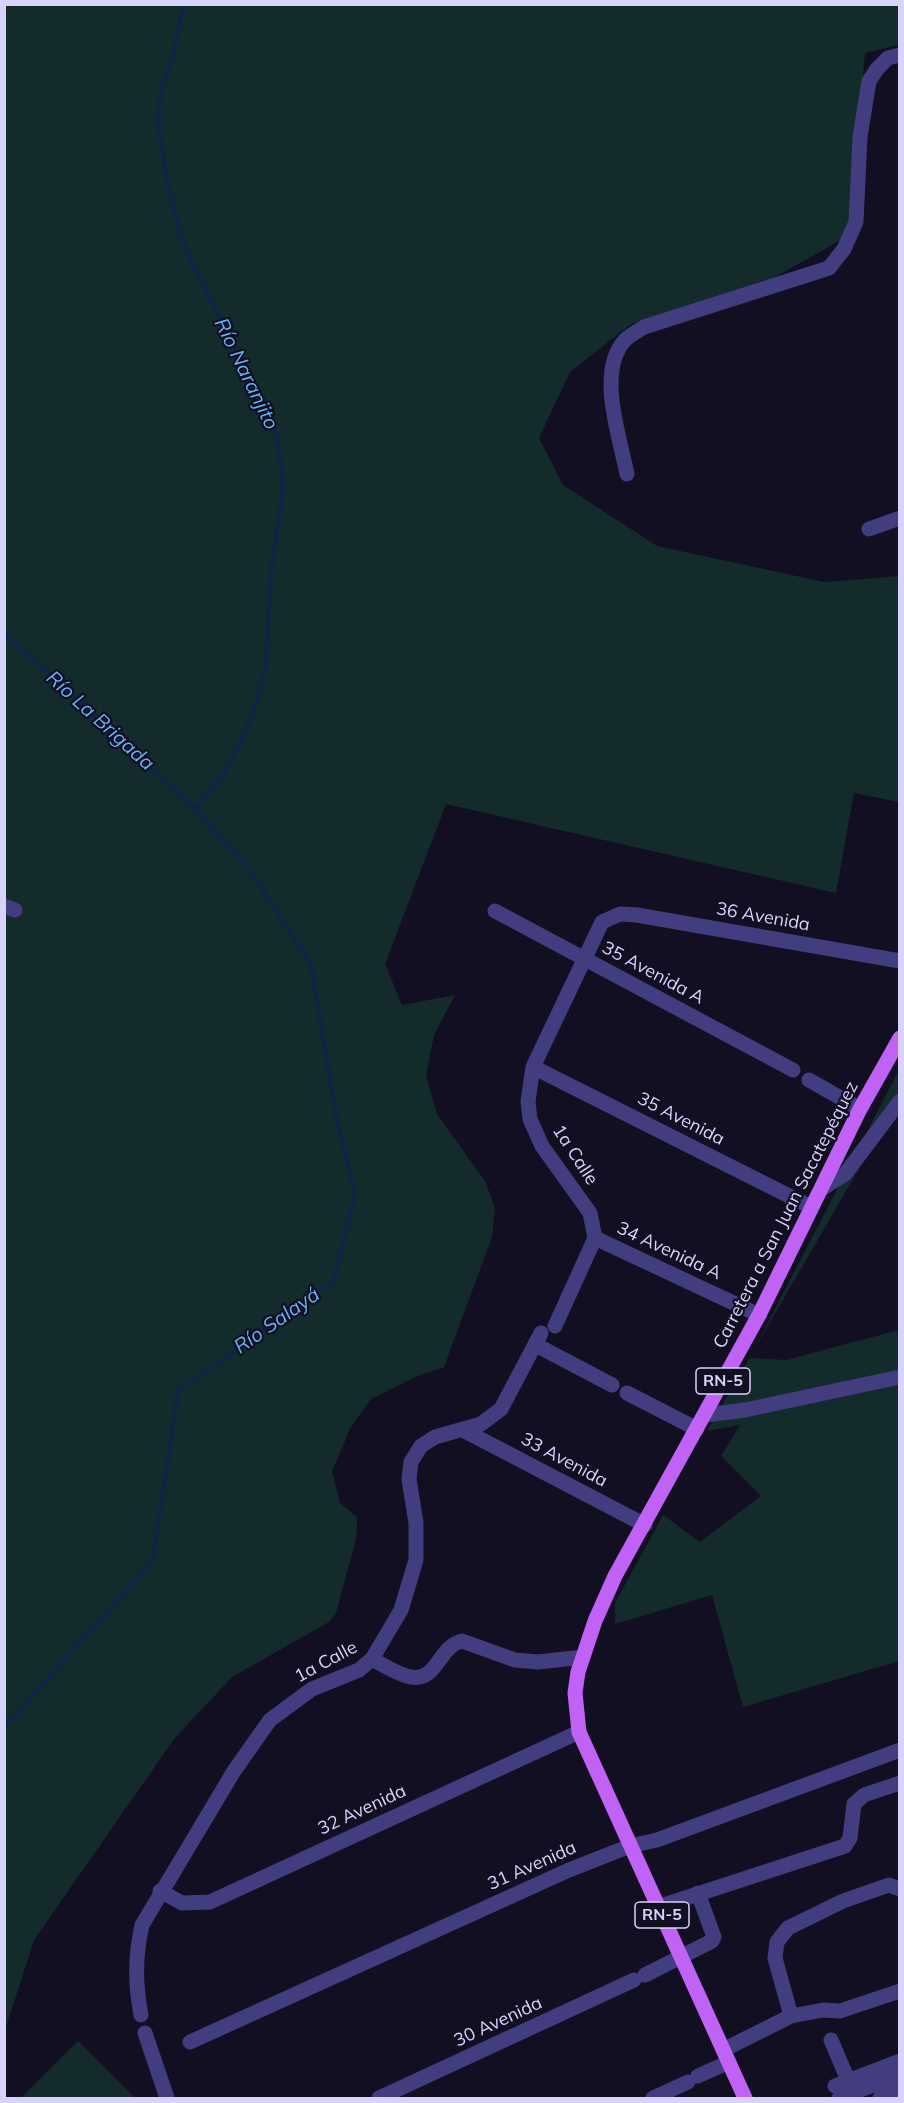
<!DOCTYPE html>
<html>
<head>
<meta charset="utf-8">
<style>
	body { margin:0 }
	#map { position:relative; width:904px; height:2103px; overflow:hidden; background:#130f22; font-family:Mulish,sans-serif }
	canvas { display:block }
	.frame { position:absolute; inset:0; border:6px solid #d9d3fc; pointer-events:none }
</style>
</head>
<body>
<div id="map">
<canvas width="904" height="2103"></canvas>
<div class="frame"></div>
</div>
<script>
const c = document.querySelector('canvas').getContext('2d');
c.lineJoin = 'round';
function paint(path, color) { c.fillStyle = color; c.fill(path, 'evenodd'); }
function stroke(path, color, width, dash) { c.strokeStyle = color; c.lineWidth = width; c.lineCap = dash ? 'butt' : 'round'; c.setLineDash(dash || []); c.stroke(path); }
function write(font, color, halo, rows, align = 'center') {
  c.font = font + ' Mulish,sans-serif'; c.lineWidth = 4.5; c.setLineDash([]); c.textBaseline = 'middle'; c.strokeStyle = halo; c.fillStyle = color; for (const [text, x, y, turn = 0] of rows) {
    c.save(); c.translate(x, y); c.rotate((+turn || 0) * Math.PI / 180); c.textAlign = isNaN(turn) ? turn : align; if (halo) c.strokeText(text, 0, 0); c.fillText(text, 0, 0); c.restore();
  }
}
paint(new Path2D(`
	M5,5H899V45L865,53L848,236L775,277L631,324L570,372L539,438L563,485L657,546L824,582L899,576V802L854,793L836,893L446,804L385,964L402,1005L455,995L434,1035L426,1075L437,1114L485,1181L495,1208L492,1237L444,1367L415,1377L371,1399L351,1427L332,1471L340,1503L357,1517L356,1539L336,1613L329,1622L232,1677L174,1739L34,1940L5,2030Z
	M899,1070V1100L749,1358L786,1360L899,1330V1661L743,1707L712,1595L615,1624V1603L663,1515L700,1542L761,1496L721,1456L740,1425L707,1431L749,1359Z
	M78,2041L135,2098H21Z`), '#132c2b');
stroke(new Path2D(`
	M184,4L173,56L161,89L158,122L167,180L180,233L192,263L262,398L277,436L283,489L271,572L266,662L257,702L239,746L223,774L196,809
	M4,633L196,809L253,875L311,965L337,1121L355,1194L334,1281L178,1391L153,1560L4,1728`), '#112445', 4.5);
stroke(new Path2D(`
	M627,474C620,437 596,372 625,340C630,335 638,331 644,327L829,268L844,249L856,222L860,137L869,81L877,69L888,58L900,55
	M869,529L900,518
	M4,906L15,910
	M495,911L793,1070
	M533,1067L811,1207
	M809,1080L860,1109
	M823,1188L845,1174L900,1101
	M595,1238L759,1315
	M555,1326L595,1238L590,1213L542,1146L530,1119L528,1101L533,1067L602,922L620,914L637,915L900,961
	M536,1345L612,1385
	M627,1393L697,1429
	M705,1415L745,1410L900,1377
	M465,1431L645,1525
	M372,1659C384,1665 398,1675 411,1677C437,1682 439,1646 462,1641L515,1660L538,1662L583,1657
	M160,1891L182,1903L210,1902L579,1732
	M658,1907L845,1846L850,1838L854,1804L864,1795L900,1783
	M645,1975L712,1941L714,1937L698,1893
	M141,2015C135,1983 135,1957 142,1925L234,1771L270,1720L312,1689L359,1670L372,1659L401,1610L416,1560V1523L409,1479L411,1462L421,1446L435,1437L481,1424L501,1409L541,1333
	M791,2016L775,1958L777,1942L788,1928L843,1901L889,1885L900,1889
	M145,2033L167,2098
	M831,2040L848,2080
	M190,2042L569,1870L630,1846L657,1840L900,1750
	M723,2050L791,2016L823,2010L840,2011L900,1991
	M698,2076L729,2062
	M835,2086L900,2061
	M379,2098L634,1980
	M653,2098L688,2082
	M839,2098L900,2075
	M880,2098L900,2091`), '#413d7e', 15);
stroke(new Path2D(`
	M745,2098L579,1732L575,1693L578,1672L595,1621L615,1576L759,1315L860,1109L900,1038`), '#c062f5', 15);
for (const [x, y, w] of [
	[723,1381,54],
	[662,1915,54]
]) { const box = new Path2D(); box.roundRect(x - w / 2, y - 13, w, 26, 4.5); c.fillStyle = '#130f22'; c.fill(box); stroke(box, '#d9d3fc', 1.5); }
write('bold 16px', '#d9d3fc', null, [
	["RN-5",723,1381],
	["RN-5",662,1915]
]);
write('18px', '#d9d3fc', '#130f22', [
	["36 Avenida",763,917,10],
	["35 Avenida A",653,973,28],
	["35 Avenida",681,1119,27],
	["1a Calle",575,1155,57],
	["Carretera a San Juan Sacatepéquez",786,1215,-63],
	["34 Avenida A",669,1251,25],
	["33 Avenida",564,1460,28],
	["1a Calle",326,1662,-28],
	["32 Avenida",362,1810,-25],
	["31 Avenida",532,1866,-24],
	["30 Avenida",498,2022,-25]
]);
write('italic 20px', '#68b2f5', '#130f22', [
	["Río Naranjito",246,374,64],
	["Río La Brigada",100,721,42],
	["Río Salayá",277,1321,-35]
]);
</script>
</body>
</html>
